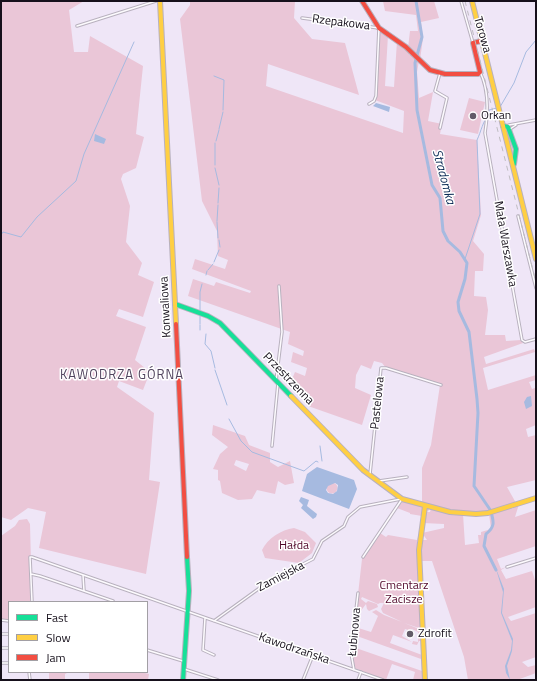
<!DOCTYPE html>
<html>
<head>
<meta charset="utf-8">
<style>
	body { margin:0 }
	#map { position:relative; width:537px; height:681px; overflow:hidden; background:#efe6f7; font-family:"Titillium Web",sans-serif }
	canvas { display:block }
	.frame { position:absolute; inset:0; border:2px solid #16101b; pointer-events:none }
	.legend { position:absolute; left:8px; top:601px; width:140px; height:72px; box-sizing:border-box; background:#fff; border:1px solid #a29fa4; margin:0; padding:5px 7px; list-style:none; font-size:12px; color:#16101b }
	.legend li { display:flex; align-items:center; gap:8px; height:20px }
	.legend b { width:20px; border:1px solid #a29fa4 }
</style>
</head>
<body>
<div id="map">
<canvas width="537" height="681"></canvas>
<div class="frame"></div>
<ul class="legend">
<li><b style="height:5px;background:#16e098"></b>Fast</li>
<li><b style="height:5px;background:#ffcf43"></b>Slow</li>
<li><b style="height:5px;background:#f24e42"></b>Jam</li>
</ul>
</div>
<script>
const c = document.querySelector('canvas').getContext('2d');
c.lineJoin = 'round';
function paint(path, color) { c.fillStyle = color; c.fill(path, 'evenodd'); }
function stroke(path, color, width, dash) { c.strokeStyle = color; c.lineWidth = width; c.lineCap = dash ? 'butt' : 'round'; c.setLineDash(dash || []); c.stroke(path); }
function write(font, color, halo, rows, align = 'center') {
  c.font = font + ' "Titillium Web",sans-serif'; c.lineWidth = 3; c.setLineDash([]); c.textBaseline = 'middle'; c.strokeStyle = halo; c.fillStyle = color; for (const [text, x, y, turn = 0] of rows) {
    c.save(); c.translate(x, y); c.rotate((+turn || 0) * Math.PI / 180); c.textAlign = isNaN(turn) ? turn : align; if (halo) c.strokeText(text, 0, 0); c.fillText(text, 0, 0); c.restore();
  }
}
paint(new Path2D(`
	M1,1H84L69,10L74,52H88L90,36L143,66L136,134L144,137L136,168L123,174L121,179L130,206L126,242L142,263L138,275L154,282L143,317L119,309L116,316L146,327L135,360L150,372L143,390L119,381L117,387L154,413L149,480L160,482L146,574L39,548L46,512L28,508L11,520L1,517Z
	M190,1H295L294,18L312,39L345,43L359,95L268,64L266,86L403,133L404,111L375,100L380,30L388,35L385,86L394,87L397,41L411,52L409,54V55L412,53L419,61L417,72L419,98L433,92L428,121L442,124L440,134L477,140L481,215L473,241L484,254L483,271H475L474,296L486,297L488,310L485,335H505L506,341L521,340L523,343L484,357L486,364L534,349L535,352L483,368L488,390L536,375V380L529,382L532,389L535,388L536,392V425L526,429L528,437L536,435V480L507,487L516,503C507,506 498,509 489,512C469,516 439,512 422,503V468L431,445L440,385L386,368L382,363L374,361L371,369L361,365L356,375L355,388L371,395L362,425L308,406L310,394L300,391V388L290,384L295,372L305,376L307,368L291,362L293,352L303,356L304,351L288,344L290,332L188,296L193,279L214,286L216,282L250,293L251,291L192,269L195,259L225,269L228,260L218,256L217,231L202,201L180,19L190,5Z
	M383,1H434L439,18L421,22L423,38L420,60L408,48L410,31H418L416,15L385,11Z
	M469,98L485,102L478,134L460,130Z
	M505,126L508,127L515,149L513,153H511Z
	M213,425L245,436L249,445L270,453V462L278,467L290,461L294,483L285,485L278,481L275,494L257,490L252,499L238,500L222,493L220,481L218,480V470L213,469L220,454L228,447L212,435ZM236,460L249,464L246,471L234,465Z
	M326.5 488a5.5 5.5 0 1 1 11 0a5.5 5.5 0 1 1-11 0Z
	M403,501L422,506V516L410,514V513L397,508Z
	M519,504L515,517L536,510V521L523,525L536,521V546L497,559L501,569L506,567L501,570L506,579L532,571L536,583V607L508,617L511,621L536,613V657L522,662L528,667L536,665V673L517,680H468L464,657L432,561H420V540H427L422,533L444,528V524L423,523L425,509L429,508V511L428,510L427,512H430L431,508L463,514L465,545L479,543L478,535H481V532L491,529L489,514L511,507L512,509L514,506Z
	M27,519L30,524L32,602H9V621L1,620V536L15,526L19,520Z
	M294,528L305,532L316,543L312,553L299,563L265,558L262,550C268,538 281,530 294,528Z
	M380,533L386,537L388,535L417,540L419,534L417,542L422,629L404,623L422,630V641H419L417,645L412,644L413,641L418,642V632L412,629L411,631L405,629L402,636L412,642L393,635L390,643L422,655L423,680H413L415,672L392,664L386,680L354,668L352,656L354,637L353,647L422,671L421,659L354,635L355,623V627L371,632L378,616L372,612L376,610L384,615L402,622L383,613L381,609L384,603H380L378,604L362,597L361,599L366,603L368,601L377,604L378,607L369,611L367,609L369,605L367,609L366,604L360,612H356L362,559Z
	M49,672H69L65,674V680H49Z
	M89,672H141L149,674L148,680H89Z`), '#eac6d7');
paint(new Path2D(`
	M376,103L390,107L389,112L373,106Z
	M95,134L106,139L104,144L94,141Z
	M531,396L532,406L526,409L524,402L527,397Z
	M317,467L354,480L357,489L349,509L302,491L307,474ZM335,483L338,485L337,491L333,494L328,493L326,490L328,486Z
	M301,497L309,500L307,506L317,514L316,517L313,519L301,508L303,505L299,501Z
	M495,566L504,589L502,613L513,639L512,651L507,666L510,680L506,673L505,666L511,650L512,641L501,613L503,592Z`), '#a6bae0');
stroke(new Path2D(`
	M214,76L224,80L223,110
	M500,107L514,83L526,52L536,40
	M219,129L223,112
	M216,141L219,130
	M215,165V143
	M215,168L219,185
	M218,203L219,188
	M217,221L218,205
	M217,222L218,238
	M1,235L3,232L21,237L37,217L76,181L84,154L134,42
	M219,240L220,247
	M465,259L480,214L477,140C481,132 483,120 489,115V110L497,108
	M214,262L219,250
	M208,270L213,264
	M206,275L207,271
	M200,310V292L202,284
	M200,324V315
	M200,330V325
	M206,334L205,344L211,351L215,368
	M215,370L227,405
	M229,419L241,441L252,452L304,471L316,461L318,462
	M320,446L322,461`), '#a6bae0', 1);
stroke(new Path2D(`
	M416,1L422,37L415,63L417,110L432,185L440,198L443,231L448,241L460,252L467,263L465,279L458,302L459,311L469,332L477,399L478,413L474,486L491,511
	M491,512C494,522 495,527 486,534L484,546L496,570`), '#a6bae0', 3);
const street = new Path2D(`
	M461,1L473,43
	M302,18L379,28L376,96L374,101L369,104
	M77,26L156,1
	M480,72C489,90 488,114 485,133L522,340L525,342L536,339
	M509,125L536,120
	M440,128L447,98L435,91L440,73
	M510,129L516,125
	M518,216L536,288
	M276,381L282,332L279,286
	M272,446L278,383
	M370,474L381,368H386L441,385
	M379,481L407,477
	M363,557L402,499
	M507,567L536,558
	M31,574L40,576L113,601
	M83,575L84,591
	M32,602L30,557H32L383,680
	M205,618L203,650L214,655
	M1,620L9,621
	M214,621L268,582L313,559L322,541L344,526L348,517L360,507L401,499
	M1,634H9
	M1,648H9
	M147,650L183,661
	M1,663H9
	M184,669L218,680
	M354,670L351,653L358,593
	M29,672L30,680
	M303,680L313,655
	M358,680L361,672`);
const fast = new Path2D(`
	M503,126L508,127L516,149L514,164
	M175,304L208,316L220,323L291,396
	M183,680L189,591L187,557`);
const slow = new Path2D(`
	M160,1L176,324
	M472,1L536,259
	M291,396L363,470L402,499L450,512L476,514L488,513L536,498
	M425,506L419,550L425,680`);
const jam = new Path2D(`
	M362,1L379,28L406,47L430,70L445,74H478L480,72L473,43L481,41
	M176,324L187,557`);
stroke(street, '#b8b1be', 3.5);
stroke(fast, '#b8b1be', 6);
stroke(slow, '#b8b1be', 6);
stroke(jam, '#b8b1be', 6);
stroke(street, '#fdfbfe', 1.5);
stroke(fast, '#16e098', 4);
stroke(slow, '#ffcf43', 4);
stroke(jam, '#f24e42', 4);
stroke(new Path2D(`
	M465,1L536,282`), '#bfbcc1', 1, [5, 5]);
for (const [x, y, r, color] of [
	[473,116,4,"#625b68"],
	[410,634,4,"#625b68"]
]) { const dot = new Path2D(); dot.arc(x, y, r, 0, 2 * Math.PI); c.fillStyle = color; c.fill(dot); stroke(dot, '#fff', 1.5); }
write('12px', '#16101b', '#fff', [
	["Rzepakowa",341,23,7],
	["Torowa",482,35,74],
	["Mała Warszawka",505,244,80],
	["Konwaliowa",166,307,-93],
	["Przestrzenna",288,379,46],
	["Pastelowa",378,403,-84],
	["Zamiejska",281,577,-28],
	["Łubinowa",355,632,-85],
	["Kawodrzańska",294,649,19]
]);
write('12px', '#16101b', '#fff', [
	["Orkan",481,116],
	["Zdrofit",418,634]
], 'left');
write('12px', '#4f0528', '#fff', [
	["Hałda",294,546],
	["Cmentarz",404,586],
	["Zacisze",404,600]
]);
write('italic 13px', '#082853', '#fff', [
	["Stradomka",443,177,75]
]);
c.letterSpacing = '1px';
write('13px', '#51435e', '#fff', [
	["KAWODRZA GÓRNA",122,376]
]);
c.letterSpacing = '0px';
</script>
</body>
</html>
